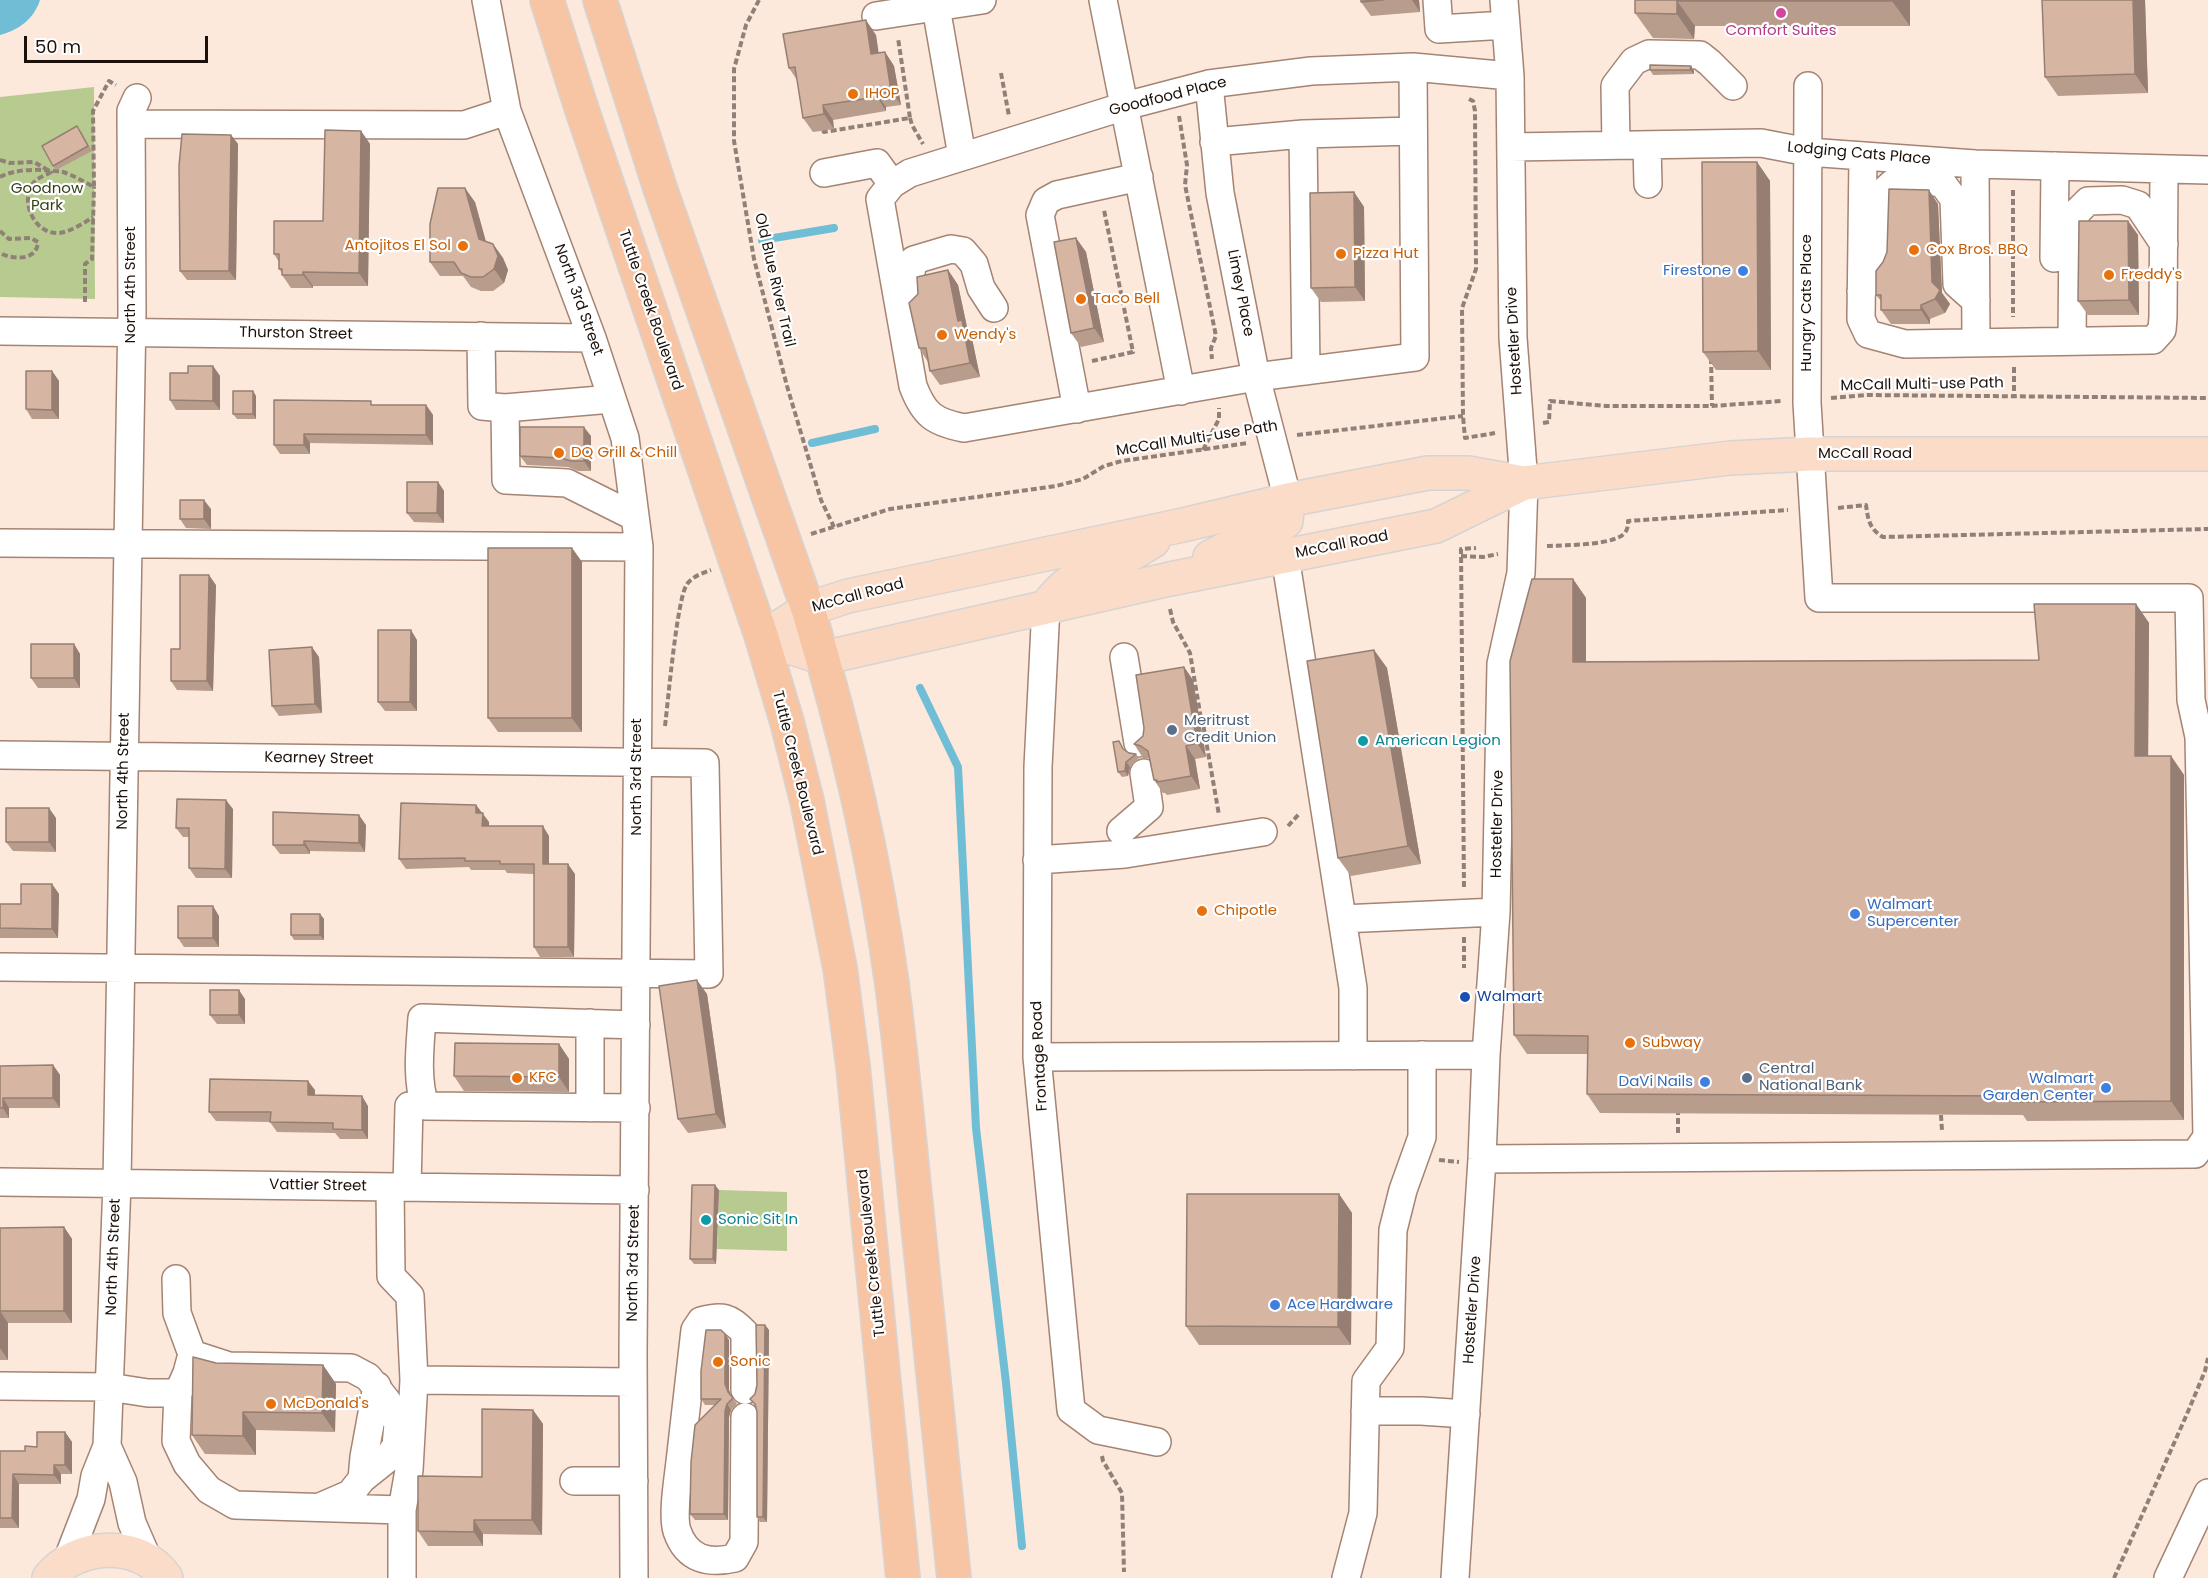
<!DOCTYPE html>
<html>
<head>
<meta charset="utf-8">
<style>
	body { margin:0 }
	#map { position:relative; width:2208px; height:1578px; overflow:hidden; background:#fde8dc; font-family:Poppins,sans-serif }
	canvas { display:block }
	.scale { position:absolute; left:24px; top:36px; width:184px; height:27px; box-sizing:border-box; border:3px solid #1c110a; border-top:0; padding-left:8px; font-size:18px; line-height:21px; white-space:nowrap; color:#1c110a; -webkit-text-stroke:4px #fff; paint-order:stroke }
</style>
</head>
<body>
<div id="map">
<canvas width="2208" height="1578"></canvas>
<div class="scale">50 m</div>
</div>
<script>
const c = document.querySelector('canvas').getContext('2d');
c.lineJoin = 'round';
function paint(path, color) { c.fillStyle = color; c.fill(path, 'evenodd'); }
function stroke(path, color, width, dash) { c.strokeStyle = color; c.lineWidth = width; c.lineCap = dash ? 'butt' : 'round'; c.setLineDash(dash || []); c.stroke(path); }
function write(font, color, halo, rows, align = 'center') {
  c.font = font + ' Poppins,sans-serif'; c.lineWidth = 4.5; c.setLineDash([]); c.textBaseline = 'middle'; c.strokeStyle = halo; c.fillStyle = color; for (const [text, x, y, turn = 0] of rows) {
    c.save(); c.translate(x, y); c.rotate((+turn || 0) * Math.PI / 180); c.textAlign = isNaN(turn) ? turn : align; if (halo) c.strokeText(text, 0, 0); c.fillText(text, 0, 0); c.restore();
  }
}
paint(new Path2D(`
	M94,87L95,299L0,297V97Z
	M719,1190L787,1192V1251L717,1249Z`), '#b7cb90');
paint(new Path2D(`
	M0,0H40C34,19 19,30 0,35Z`), '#6fbed5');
stroke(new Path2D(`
	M762,240L834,228
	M812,443L875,429
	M920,688L958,767L976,1128L1006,1383L1022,1546`), '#6fbed5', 8);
const minor = new Path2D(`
	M486,0L507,111L592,338L625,438L639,547L633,1353L634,1578
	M1103,0L1181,391
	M1437,0L1439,29L1506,25
	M936,7L962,156
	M876,16L982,0
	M1413,67L1415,357L1256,377L964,428C934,422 924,415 913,386L880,199L892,184L910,173L1125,106L1209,84L1311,71L1413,67L1510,76
	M1209,84L1220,193L1256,377L1288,500
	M131,124L464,125L507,111
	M1303,134L1306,371
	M1214,142L1303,134L1413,131
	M1616,145L1615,86L1634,61L1649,54L1700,55L1710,63L1733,86
	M1647,145L1648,184
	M1511,147L1761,143L1808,152L1975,164L2208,170
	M1863,157L1861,319L1868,334L1905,344L2153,340L2162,330L2163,317L2164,169
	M1975,164L1976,342
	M824,173L877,163L892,184
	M2054,258L2055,166
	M1861,291L1881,266L1883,192L1893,183L1911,180H1927L1943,184L1954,199L1957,284L1976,301
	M913,303L909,280L914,260L951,249L963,251L974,264L981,288L994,308
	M0,331L592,338
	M481,336L482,406L505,408
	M2072,341L2073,224L2077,212L2088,201L2122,200L2138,205L2164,244
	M612,399L505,408L506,480L567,483L635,517
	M1077,409L1040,215L1046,201L1057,195L1139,177
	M0,543L639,547
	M1285,556L1353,988V1056
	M1046,606L1038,767L1037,1057L1071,1410L1098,1430L1157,1442
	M1124,657L1138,743
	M0,755L705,763L709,974L0,967
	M1121,831L1149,807L1144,773
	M1037,860L1125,854L1263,832
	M1342,919L1496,912
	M590,1023V1108
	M1037,1057L1486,1055
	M636,1108L425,1106C416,1078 420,1047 422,1018L636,1025
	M1482,1159L2195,1154L2207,1137L2199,737L2191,700L2189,598H1819L1807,403L1808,86
	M0,1182L635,1190
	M390,1187L391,1276L410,1296L414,1380L409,1470L402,1510V1578
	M407,1187L409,1106
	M192,1354L229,1366L351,1368L368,1377L387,1401L398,1424L396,1446L387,1459L362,1479L350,1494L320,1507
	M414,1380L633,1382
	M0,1386L109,1387L148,1393H178L187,1373L192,1354L177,1313L176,1279
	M745,1390V1333C730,1317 722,1315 701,1321L695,1330C690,1374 685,1418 680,1462C678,1480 672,1515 677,1531C687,1560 709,1564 735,1558L744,1542L745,1417
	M178,1393L176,1441L187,1464L209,1490L235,1505L402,1510
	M1365,1411H1421L1466,1414
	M107,1446L123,1482L132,1523L149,1562
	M362,1479L364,1457L377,1386
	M574,1481H634
	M67,1561L91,1499L95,1476L107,1446L117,1183L132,312L131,111L137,98
	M1346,1578L1363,1513L1366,1381L1390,1348L1393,1230L1403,1190L1422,1137V1055
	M1455,1578L1482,1159L1486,1055L1496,912L1501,664L1521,573L1524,483L1513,338L1510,76L1504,0
	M2168,1578L2208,1493`);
const major = new Path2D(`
	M1210,557L1234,545L1268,534L1286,521L1288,500
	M1049,603C1070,576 1082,577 1111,564C1126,558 1139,549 1153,541
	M762,638L808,609L848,596L1183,525L1288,500L1428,473H1468L1524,483L1730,458L1810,454H2208
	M762,638L823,658L1170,579L1436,526L1524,483
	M49,1578C76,1543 140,1539 166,1578`);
const highway = new Path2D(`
	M547,0L582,110L762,638L787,722L807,801L840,968L853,1066L903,1578
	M600,0L661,191L808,609C844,728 875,860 892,984C902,1061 909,1138 917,1215C929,1336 941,1457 954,1578`);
stroke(minor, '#a48473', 30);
stroke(major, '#d6d4d3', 36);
stroke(highway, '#d6d4d3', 36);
stroke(new Path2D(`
	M759,0L746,25L734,69V141L754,259L787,386L821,500L834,527
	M1001,73L1009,116
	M1469,99L1473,101L1475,111L1476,269L1462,308L1463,416L1465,438L1495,433
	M1179,116L1187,165L1185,185L1216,336L1211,348L1212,359
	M910,118L912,125L923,144
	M823,130L824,132L910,118L898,38
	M0,160L10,163L34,162L51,172C47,175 39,177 35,181C18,199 34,235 59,233C70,232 84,223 93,217
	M0,177C16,168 45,169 63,172C73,175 84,182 94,187L93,111L109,81L116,85
	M2013,190V317
	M0,231L9,239L31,238L38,242C37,261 13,260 0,253
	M85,302V264L92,259L94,187
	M1102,303L1122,299
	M1711,358L1712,406
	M1092,361L1133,352L1104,210
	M2014,367V396
	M1831,398L1867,395L2208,398
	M1543,423L1549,422L1550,401L1606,406H1712L1782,401
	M1297,435L1463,416
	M1203,450L1219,419V408
	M1838,508L1866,505C1868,519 1869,529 1883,537L2208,529
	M811,534L890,509L1056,486L1083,479L1104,466L1122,461L1248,443
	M1547,546C1563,545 1619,546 1626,531C1628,528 1628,525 1628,521L1788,510
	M1461,556L1483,557L1498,554
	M1170,609L1173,622L1190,653L1201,719
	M1202,718L1219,815
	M665,726C668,702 677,598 687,584C693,576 703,573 711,570
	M1288,826L1299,814
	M1464,887L1461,549L1476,548
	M1464,937V968
	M1941,1115L1942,1131
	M1678,1133V1113
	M1439,1160L1459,1162
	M1102,1456L1103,1461L1122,1493L1124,1572
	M2114,1578L2187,1414L2205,1371L2208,1358`), '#908077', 4, [6, 3]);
stroke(minor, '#fff', 27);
stroke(major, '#fadcc8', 33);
stroke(highway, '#f7c5a4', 33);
paint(new Path2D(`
	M1361,0H1419L1420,12L1371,16L1361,2Z
	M1635,0H1910V26H1695L1694,39L1653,38L1635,13Z
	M2145,0L2148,93L2058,96L2045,77Z
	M876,35L878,53L885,52L894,66L901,105L886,107V111L833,120L834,129L813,132L803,118L797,80L789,68Z
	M1691,66L1694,71V74L1653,75L1650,70Z
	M81,131L92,151L56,170L53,166Z
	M361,131L370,144L368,286H313V288H291L282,275V273L279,269V262L274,254L323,221Z
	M231,135L238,144L236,280H187L180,271Z
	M1757,162L1770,181L1771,370H1716L1703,352Z
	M1354,192L1364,207L1365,301L1321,302L1311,288Z
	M475,202L486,242L493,244L503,258L508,270L504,283L493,291H481L471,287L463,276H440L430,262Z
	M1938,204L1942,293L1950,304L1945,313L1930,319V324H1891L1881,310V301L1876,295Z
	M2128,221L2138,235L2139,315H2088L2078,301Z
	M1076,238L1086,252L1104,342L1081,347L1071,333Z
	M948,270L958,285L967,327L971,334L980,377L940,385L930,371L928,362L919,348Z
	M213,366L220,376V410H176L170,400Z
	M52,371L59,381V419H32L26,409Z
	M253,391L256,396V419H237L233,414Z
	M374,405H426L433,415V445L310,443V454H280L274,445Z
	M591,436V471H578L568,467L527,465L520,456Z
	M438,482L444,491V523L414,522L407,513Z
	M211,509V529L186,528L180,519Z
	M572,548L582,562V732H498L488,718Z
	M1573,579L1586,598V661L2039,660L2136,604L2149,623L2148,756H2171L2184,775V1120L2027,1121L2023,1115L1600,1113L1587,1094V1054H1527L1514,1035Z
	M216,585L213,691L177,690L171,681Z
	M417,640V711H385L378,702Z
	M74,644L80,654V688H38L31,678Z
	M1374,650L1387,668L1421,864L1351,876L1338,858Z
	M319,657L322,713L279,716L272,706Z
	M1184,667L1193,680L1206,757L1195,759L1200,789L1167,795L1165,793H1163L1154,780L1149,758H1143L1134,744L1143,736Z
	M1119,741L1124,750L1129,753L1136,754L1139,758L1130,767L1128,776L1122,777L1118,772Z
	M476,805L489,822V826L549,836V864L575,874L574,957H540L534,947V874L507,873L505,870H471L469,867L406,869L399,859Z
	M233,809L232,878H196L189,868V837H183L176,828Z
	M56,818V852L13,851L6,842Z
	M366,825L365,852L310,851V854H280L273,845Z
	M52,884L59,894L58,938H0V904H21Z
	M320,914L324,919V940H294L291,935Z
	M219,916V947H184L178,938Z
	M707,994L726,1128L688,1133L678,1119Z
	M245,999V1024H217L210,1015Z
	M559,1044L569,1059V1092L464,1091L454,1076Z
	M53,1065L60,1075V1108H9V1118H0V1066Z
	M315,1090V1096L368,1106V1139H340L335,1133L277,1132L270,1122L216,1121L209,1112Z
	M719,1190L716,1264H694L690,1259Z
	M1339,1194L1352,1213L1351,1345H1199L1186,1326Z
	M64,1227L72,1239V1323H8V1360H0V1228Z
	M765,1325L769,1330L767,1522H760L757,1517V1412L756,1406L750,1399L755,1394L757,1385Z
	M725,1334L729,1340V1390L731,1396L737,1404L731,1410L729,1417L728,1520H695L690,1514L715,1405H705L701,1399Z
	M216,1363L323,1365L336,1384L335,1432L256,1430V1455L205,1454L192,1435Z
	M533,1410L543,1424L542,1535L483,1534V1546H428L418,1531L482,1477Z
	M65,1432L72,1442V1474H61V1484H19V1528H0V1451H25L37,1447Z`), '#b89c8c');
paint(new Path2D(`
	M1412,0H1419L1420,12Z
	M1892,0H1910V26L1892,1Z
	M2133,0H2145L2148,93L2135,74Z
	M1677,1L1695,26L1694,39L1677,14Z
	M866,20L876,35L881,68L871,54Z
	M885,52L894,66L901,105L891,91Z
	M1691,66L1694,71V74L1690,70Z
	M876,93L886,107V111L877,97Z
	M823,105L833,120L834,129L824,114Z
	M361,131L370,144L368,286L359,273Z
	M231,135L238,144L236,280L229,271Z
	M1757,162L1770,181L1771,370L1758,351Z
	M465,188L475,202L489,253L479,239Z
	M1929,190L1938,204L1942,293L1950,304L1945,313L1935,299L1932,282Z
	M1354,192L1364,207L1365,301L1355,287Z
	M2128,221L2138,235L2139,315L2129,300Z
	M1076,238L1086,252L1104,342L1094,328Z
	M493,244L503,258L508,270L504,283L494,269Z
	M948,270L958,285L967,327L971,334L980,377L970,363L958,321Z
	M303,272L313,286V288L303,275Z
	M1921,305L1930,319V324L1921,310Z
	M213,366L220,376V410L213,401Z
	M52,371L59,381V419L52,410Z
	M253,391L256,396V419L253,414Z
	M426,405L433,415V445L426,435Z
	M584,427L591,436V471L584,461Z
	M304,434L310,443V454L304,445Z
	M438,482L444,491V523L437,513Z
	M204,500L211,509V529L204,519Z
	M572,548L582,562V732L572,718Z
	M209,575L216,585L213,691L207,681Z
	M1573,579L1586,598V680L1573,662Z
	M2136,604L2149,623L2148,774L2135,756Z
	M411,630L417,640V711L410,702Z
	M74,644L80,654V688L74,678Z
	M312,647L319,657L322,713L315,704Z
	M1374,650L1387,668L1421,864L1408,846Z
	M1184,667L1193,680L1206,757L1197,743Z
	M1186,746L1195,759L1200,789L1191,776Z
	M2171,756L2184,775V1120L2171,1101Z
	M1126,762L1130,767L1128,776L1125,771Z
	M226,800L233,809L232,878L225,869Z
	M476,805L489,822V835L482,826L476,813Z
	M49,808L56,818V852L49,842Z
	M359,815L366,825L365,852L359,843Z
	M543,826L549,836V873L543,864Z
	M304,841L310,851V854L304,845Z
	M568,864L575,874L574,957L568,947Z
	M52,884L59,894L58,938L52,929Z
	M213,906L219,916V947L213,938Z
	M320,914L324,919V940L320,935Z
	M697,980L707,994L726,1128L716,1114Z
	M239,990L245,999V1024L239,1015Z
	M559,1044L569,1059V1092L559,1077Z
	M53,1065L60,1075V1108L53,1098Z
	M308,1081L315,1090V1105L308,1095Z
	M362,1096L368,1106V1139L362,1130Z
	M3,1098L9,1108V1118L3,1108Z
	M715,1185L719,1190L716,1264L713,1259Z
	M1339,1194L1352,1213L1351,1345L1338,1327Z
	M64,1227L72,1239V1323L64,1311Z
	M0,1311L8,1323V1360L0,1348Z
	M765,1325L769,1330L767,1522L763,1517Z
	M725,1334L729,1340V1390L732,1398L728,1392L725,1384Z
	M323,1365L336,1384L335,1432L322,1413Z
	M727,1404L731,1410L729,1417L728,1520L724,1514L725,1411Z
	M533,1410L543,1424L542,1535L532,1520Z
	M243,1412L256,1430V1455L243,1436Z
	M65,1432L72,1442V1474L65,1465Z
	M54,1465L61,1474V1484L54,1475Z
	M13,1474L19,1484V1528L12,1518Z
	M474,1520L483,1534V1546L474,1532Z`), '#967f72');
const building = new Path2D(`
	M1361,0H1383L1361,2Z
	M1635,0H1892V1H1677V14L1635,13Z
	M2042,0H2133L2135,74L2045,77Z
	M866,20L871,54L885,52L891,91L876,93L877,97L823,105L824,114L803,118L795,67L789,68L783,34Z
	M1650,65L1691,66L1690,70H1650Z
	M77,126L88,146L53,166L42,146Z
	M325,130L361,131L359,273L303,272V275H282V269H279V254H274V221H323Z
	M182,134L231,135L229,271H180L179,166Z
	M1702,162H1757L1758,351L1703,352Z
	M438,188H465L479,239L493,244L498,256L494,269L483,277H471L461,273L454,262H430V224Z
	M1889,189L1929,190L1932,282L1940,290L1935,299L1921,305V310H1881V295H1876V271L1883,262L1887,252Z
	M1354,192L1355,287L1311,288L1310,193Z
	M2079,221H2128L2129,300L2078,301Z
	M1076,238L1094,328L1071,333L1054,242Z
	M948,270L958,321L962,320L970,363L930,371L926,348H919L909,303L918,294L917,277Z
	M188,366H213V401L170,400V373H188Z
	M26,371H52V410L26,409Z
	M233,391H253V414H233Z
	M274,400L371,401V405H426V435L304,434V445H274Z
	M520,427H584V461H571L561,458L520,456Z
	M407,482H438L437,513H407Z
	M180,500H204V519H180Z
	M488,548H572V718H488Z
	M180,575H209L207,681H171V649H180Z
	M1532,579H1573V662L2039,660L2034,604H2136L2135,756H2171V1101L2014,1102V1096L1587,1094L1588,1036L1514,1035L1510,661Z
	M378,630H411L410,702H378Z
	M31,644H74V678H31Z
	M312,647L315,704L272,706L269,650Z
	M1374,650L1408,846L1338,858L1307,661Z
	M1184,667L1197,743L1186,746L1191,776L1157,782V780H1154L1148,751L1141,746L1134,744L1143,736L1144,728L1136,675Z
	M1119,741L1123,749L1129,753L1136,754L1126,762L1125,771L1118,772L1113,742Z
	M177,799L226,800L225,869L189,868V828H176Z
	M401,803L476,805V813H483L482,826H543V864H568V947H534V864H500V861H465V858L399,859Z
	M6,808H49V842H6Z
	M273,812L359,815V843L304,841V845H273Z
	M21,884H52V929L0,928V904H21Z
	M178,906H213V938H178Z
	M291,914H320V935H291Z
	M697,980L716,1114L678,1119L659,986Z
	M210,990H239V1015H210Z
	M455,1043L559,1044V1077L454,1076Z
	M53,1065V1098H3V1108H0V1066Z
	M210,1079L308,1081V1095L362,1096V1130L333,1129V1123L270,1122L271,1112H209Z
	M692,1185H715L713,1259H690Z
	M1187,1194H1339L1338,1327L1186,1326Z
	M64,1227V1311H0V1348V1228Z
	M756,1325H765L763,1517H757V1412L755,1404L750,1399L755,1394L757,1385Z
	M706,1330H721L725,1334V1384L728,1392L733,1398L727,1404L725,1411L724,1514H690L691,1462L695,1425L721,1399H701V1371Z
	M193,1357L216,1363L323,1365L322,1413L243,1412V1436L192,1435Z
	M482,1409L533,1410L532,1520H474V1532L418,1531V1476L482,1477Z
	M37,1432H65V1465H54V1475L13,1474L12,1518H0V1451H25V1446L37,1447Z`);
paint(building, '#d6b5a3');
stroke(building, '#967f72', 1.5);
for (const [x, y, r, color] of [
	[1781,13,6,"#d1479c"],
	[853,94,6,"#e8710a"],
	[463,246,6,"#e8710a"],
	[1914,250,6,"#e8710a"],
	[1341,254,6,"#e8710a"],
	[1743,271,6,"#3f7fe0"],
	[2109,275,6,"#e8710a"],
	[1081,299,6,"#e8710a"],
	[942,335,6,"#e8710a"],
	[559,453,6,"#e8710a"],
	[1172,730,6,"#5c6f8a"],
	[1363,741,6,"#0f9aa8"],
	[1202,911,6,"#e8710a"],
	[1855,914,6,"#3f7fe0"],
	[1465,997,6,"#1a4fb4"],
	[1630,1043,6,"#e8710a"],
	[517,1078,6,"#e8710a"],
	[1747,1078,6,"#5c6f8a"],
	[1705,1082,6,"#3f7fe0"],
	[2106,1088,6,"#3f7fe0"],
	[706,1220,6,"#0f9aa8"],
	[1275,1305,6,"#3f7fe0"],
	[718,1362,6,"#e8710a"],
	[271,1404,6,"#e8710a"]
]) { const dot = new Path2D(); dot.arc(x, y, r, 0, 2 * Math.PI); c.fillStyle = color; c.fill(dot); stroke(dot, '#fff', 2); }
write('15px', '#b23c85', '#fff', [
	["Comfort Suites",1781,31]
]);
write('15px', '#c56008', '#fff', [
	["IHOP",865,94],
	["Antojitos El Sol",451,246,"right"],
	["Cox Bros. BBQ",1926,250],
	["Pizza Hut",1353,254],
	["Freddy's",2121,275],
	["Taco Bell",1093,299],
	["Wendy's",954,335],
	["DQ Grill & Chill",571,453],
	["Chipotle",1214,911],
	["Subway",1642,1043],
	["KFC",529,1078],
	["Sonic",730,1362],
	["McDonald's",283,1404]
], 'left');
write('15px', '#1c110a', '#fff', [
	["Goodfood Place",1168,97,-14],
	["Lodging Cats Place",1859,154,5],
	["Old Blue River Trail",774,280,77],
	["North 4th Street",131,285,-90],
	["Limey Place",1240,293,79],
	["North 3rd Street",578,300,70],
	["Hungry Cats Place",1807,303,-90],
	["Tuttle Creek Boulevard",650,310,71],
	["Thurston Street",296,334,1],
	["Hostetler Drive",1515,341,-93],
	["McCall Multi-use Path",1922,385,-1],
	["McCall Multi-use Path",1197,439,-9],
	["McCall Road",1865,454],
	["McCall Road",1342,545,-11],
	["McCall Road",858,596,-15],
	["Kearney Street",319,759,1],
	["North 4th Street",124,771,-89],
	["Tuttle Creek Boulevard",797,773,76],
	["North 3rd Street",637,777,-90],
	["Hostetler Drive",1498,824,-89],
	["Frontage Road",1040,1056,-93],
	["Vattier Street",318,1186,1],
	["Tuttle Creek Boulevard",872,1253,-96],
	["North 4th Street",114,1257,-88],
	["North 3rd Street",634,1263,-89],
	["Hostetler Drive",1473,1310,-86]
]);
write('15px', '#354115', '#fff', [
	["Goodnow",47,189],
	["Park",47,206]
]);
write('15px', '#366cbe', '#fff', [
	["Firestone",1731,271],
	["Walmart",1867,905,"left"],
	["Supercenter",1867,922,"left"],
	["Walmart",2094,1079],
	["Garden Center",2094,1096],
	["DaVi Nails",1693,1082],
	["Ace Hardware",1287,1305,"left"]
], 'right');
write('15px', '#4e5e75', '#fff', [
	["Meritrust",1184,721],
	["Credit Union",1184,738],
	["Central",1759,1069],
	["National Bank",1759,1086]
], 'left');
write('15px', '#0d838f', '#fff', [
	["American Legion",1375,741],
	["Sonic Sit In",718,1220]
], 'left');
write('15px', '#164399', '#fff', [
	["Walmart",1477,997]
], 'left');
</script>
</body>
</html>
